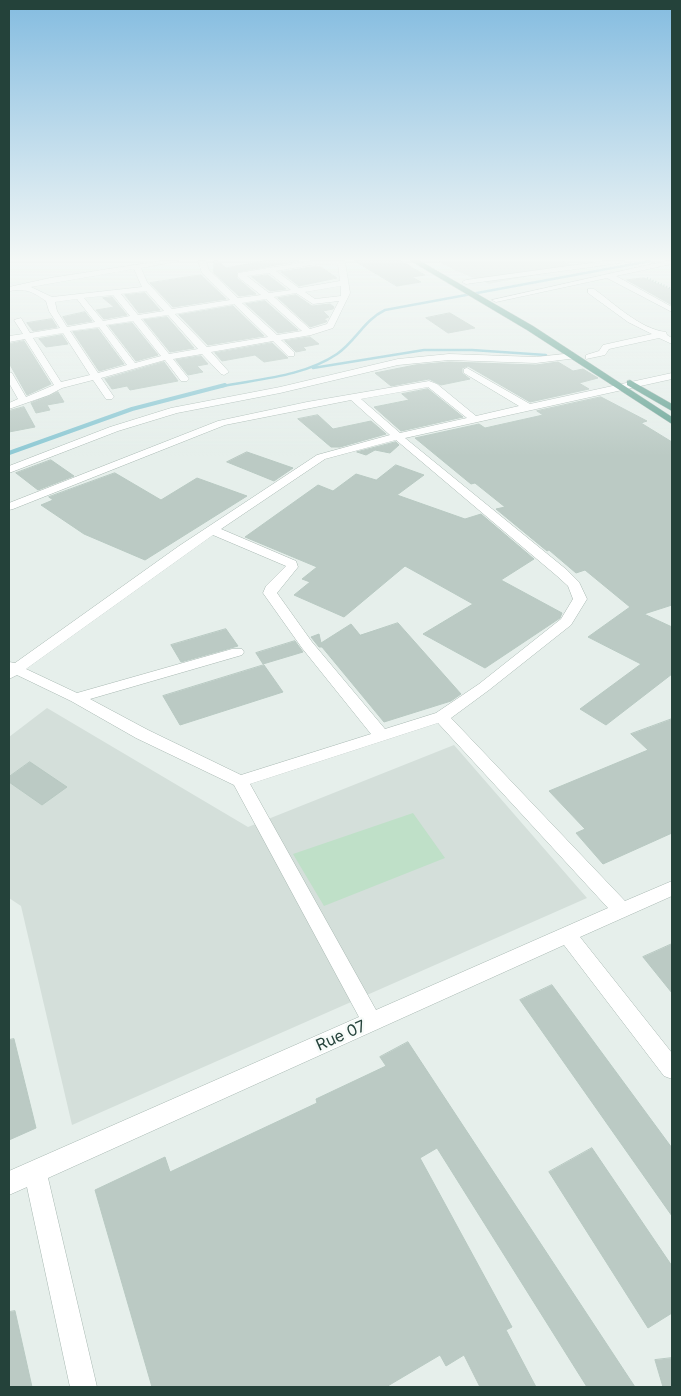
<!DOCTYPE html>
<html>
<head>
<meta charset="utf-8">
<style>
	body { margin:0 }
	#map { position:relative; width:681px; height:1396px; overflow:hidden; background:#e6efeb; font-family:Inter,sans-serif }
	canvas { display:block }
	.frame { position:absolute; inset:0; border:10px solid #24423a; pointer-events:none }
</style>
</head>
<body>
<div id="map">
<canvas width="681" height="1396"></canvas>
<div class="frame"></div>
</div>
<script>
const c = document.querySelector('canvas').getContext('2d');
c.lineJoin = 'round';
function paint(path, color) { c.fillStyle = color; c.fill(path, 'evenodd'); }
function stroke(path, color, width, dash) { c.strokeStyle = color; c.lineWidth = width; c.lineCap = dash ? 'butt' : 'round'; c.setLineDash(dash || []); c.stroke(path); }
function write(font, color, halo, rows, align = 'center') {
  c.font = font + ' Inter,sans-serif'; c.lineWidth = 5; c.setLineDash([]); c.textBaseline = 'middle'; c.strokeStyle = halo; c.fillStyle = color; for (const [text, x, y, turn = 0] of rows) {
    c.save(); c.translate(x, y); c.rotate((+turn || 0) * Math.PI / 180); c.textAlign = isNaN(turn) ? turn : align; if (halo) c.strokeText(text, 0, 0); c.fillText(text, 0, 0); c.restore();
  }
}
paint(new Path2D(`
	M438,261H563L577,267L489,284L456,271Z
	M47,708L248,827L454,745L587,898L72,1125L21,906L9,898V737Z`), '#d4dfda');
paint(new Path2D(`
	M413,813L445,858L324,906L293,854Z`), '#bfe0c8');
stroke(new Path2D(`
	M313,368L424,350H472L546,355
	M218,387C257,379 303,377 337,354C356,341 364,320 385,310L650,261`), '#8ec9d4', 2.5);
stroke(new Path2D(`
	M9,453L132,409L225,385`), '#8ec9d4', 4);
const building = new Path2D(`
	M214,261H218L226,268L264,261H299L237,272V278L256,294L239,296L214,273Z
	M355,261H401L425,275L412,277L421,282L397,286Z
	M312,267H321L337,278L299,286L281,272Z
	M201,275L226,299L173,307L150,283Z
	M268,275L286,289L270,291L252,277Z
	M644,278L672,290V305L627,280Z
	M145,293L160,310L139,313L125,295Z
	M296,295L312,306L330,304L334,307L333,309L323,311L329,317L324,319L327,321L326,322L310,327L278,298Z
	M112,297L127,315L104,319L96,310L114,307L103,298Z
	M265,301L298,330L278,333L246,304Z
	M233,306L264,336L208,345L179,315Z
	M85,312L92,321L68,325L63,317Z
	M450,313L475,328L448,333L426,318Z
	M167,317L194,348L170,352L144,320Z
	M52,319L57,327L33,331L27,323Z
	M132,323L158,355L136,361L109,326Z
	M98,329L124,364L99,371L73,332Z
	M62,335L68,344L46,347L39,339Z
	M310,337L319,344L303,347L306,350L296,352L285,341Z
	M24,341L51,384L27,395L9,363V344Z
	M272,343L288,358L264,362L255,355L222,361L215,353Z
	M201,356L208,364L197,366L203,372L188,375L176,360Z
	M164,362L178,381L130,390L127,386L112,389L105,379Z
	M449,362L536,365L558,362L573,371L583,369L598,378L579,383L589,389L530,402L468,366L462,368V373L470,379L441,385L429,379L391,386L375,373L415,365Z
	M428,389L463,417L401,431L374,407L409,400L402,394Z
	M58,392L64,402L47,405L50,410L36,413L31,403Z
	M601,397L647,421L641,423L672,442V605L644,614L672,627V674L606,725L580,709L641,664L588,637L630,607L585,570L576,573L549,550L547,551L496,509L505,507L475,483L471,484L415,438L479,424L485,428L543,415L537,411Z
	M24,407L35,427L9,432V411Z
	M318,415L333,429L371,421L386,434L340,447H331L298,419Z
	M396,442L399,445L390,453L375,450L366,455L357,452Z
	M247,452L293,468L274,481L227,462Z
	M51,460L74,476L38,490L16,473Z
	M396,465L424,475L397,495L465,519L481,514L534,559L501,580L562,613L560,618L485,668L423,634L473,604L423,576L405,566L344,617L294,595L310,582L302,579L317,567L245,537L318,485L333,491L356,474L376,480Z
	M115,473L161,500L197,478L247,496L145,560L84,534L41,505L53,500L49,497Z
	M398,623L461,694L451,701L384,722L322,647H319L311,637L319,634L321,643L351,624L360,635Z
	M226,629L238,646L181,662L171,645Z
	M295,641L303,652L263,664L256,653Z
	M264,665L283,692L180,725L163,696Z
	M672,719V833L603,864L576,833L585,829L549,791L648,750L631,734Z
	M30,762L67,787L42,805L9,782V777Z
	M672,944V993L643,957Z
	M552,985L672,1148V1216L520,1000Z
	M14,1039L36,1128L9,1140V1040Z
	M408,1042L635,1387H587L437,1148L420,1158L512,1327L506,1330L536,1387H480L464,1355L446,1366L440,1355L386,1387H152L95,1190L165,1157L170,1172L236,1141L317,1103L316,1099L386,1066L380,1057Z
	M592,1148L672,1266V1313L648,1328L549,1172Z
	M15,1311L32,1387H9V1312Z
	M672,1358V1387H663L655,1360Z`);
paint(building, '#bbcac4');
stroke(building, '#b8c9c2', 1);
const minor = new Path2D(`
	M160,261H179L141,268L147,282L172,309L230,300L202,273L198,261H206L209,270L238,298L261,295L238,277V273L311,261H345L350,293L333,328L311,335L281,340L294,352V356H288L273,341L211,352L229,372L224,375L221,374L202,354L173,359L189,379L187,381H181L165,360L101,378L114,397L112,399H106L93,380L62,388L49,395L9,409V403L18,399L9,383V372L12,373L26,397L54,385L25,339L9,342V336L23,334L14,320L21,318L30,333L60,328L49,311L46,301C32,291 25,288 9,291V287L50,278ZM338,264L340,281L299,288L276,271L312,265ZM134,269L142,287L52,297L31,287ZM269,273L291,290L269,293L247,276ZM341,286V296L315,299L305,292ZM146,291L164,311L138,315L121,294ZM296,293L313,304L339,301L327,324L310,329L274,297ZM113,295L130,316L103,321L84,298ZM77,299L95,322L67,327L57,311L55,302ZM266,299L302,331L277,335L242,303ZM234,304L268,337L207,347L175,314ZM168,315L198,349L169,354L141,319ZM133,321L161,356L135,363L106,325ZM99,327L127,365L98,373L70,331ZM63,333L90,375L61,382L33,338Z
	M604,261H625L621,263L466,284L462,282L466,280Z
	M666,261H672V264L616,276L672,307V312L607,278L496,302L492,300Z
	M588,289H594C615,304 640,329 666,332L667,335L672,338V344L659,338L609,349L605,355L586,359V355L599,351L603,345L652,334L628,322L588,293Z
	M574,353L578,356L577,358L536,363L449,360L398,365L280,393L177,413L118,431L9,473V466L110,427L171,408L280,387L398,359L449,354L536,357Z
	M467,368L530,404L672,373V379L405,438L567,570L579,582L587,599L571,625L489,690L451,718L625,901L672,881V896L580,937L672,1053V1079L664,1076L564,945L48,1178L97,1387H70L27,1187L9,1195V1171L359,1017L234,785L136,738L71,701L17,675L9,679V662L15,663L179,546L317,455L390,435L351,400L225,425L13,509L9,510V503L218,421L307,402L429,381L437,384L476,416L519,406L464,373V369ZM428,387L467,418L400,433L361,399ZM396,440L557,576L568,586L573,599L561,619L479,684L436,713L385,729L312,642L277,593L298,567L296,561L221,529L325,459ZM213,535L286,566L266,586L263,593L302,648L371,734L241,775L148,730L90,699L242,655L244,652L242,649H232L77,693L26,669ZM438,723L608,908L376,1010L250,784Z`);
const major = new Path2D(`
	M411,261H420L533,326L672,417V424L527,330Z
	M630,380L672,404V411L627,385V381Z`);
stroke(minor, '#a8b8b2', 1);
stroke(major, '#c2cac8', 1);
stroke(new Path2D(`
	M647,278L672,289`), '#86b3a5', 2, [1, 2]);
paint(minor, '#fff');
paint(major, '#6aa596');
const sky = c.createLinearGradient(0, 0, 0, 456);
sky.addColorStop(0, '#84bce0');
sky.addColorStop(0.57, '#f4f8f6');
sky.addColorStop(1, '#f4f8f600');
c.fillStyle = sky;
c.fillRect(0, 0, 681, 456);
write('16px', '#24423a', '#f7fbf9', [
	["Rue 07",341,1036,-24]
]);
</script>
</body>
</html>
